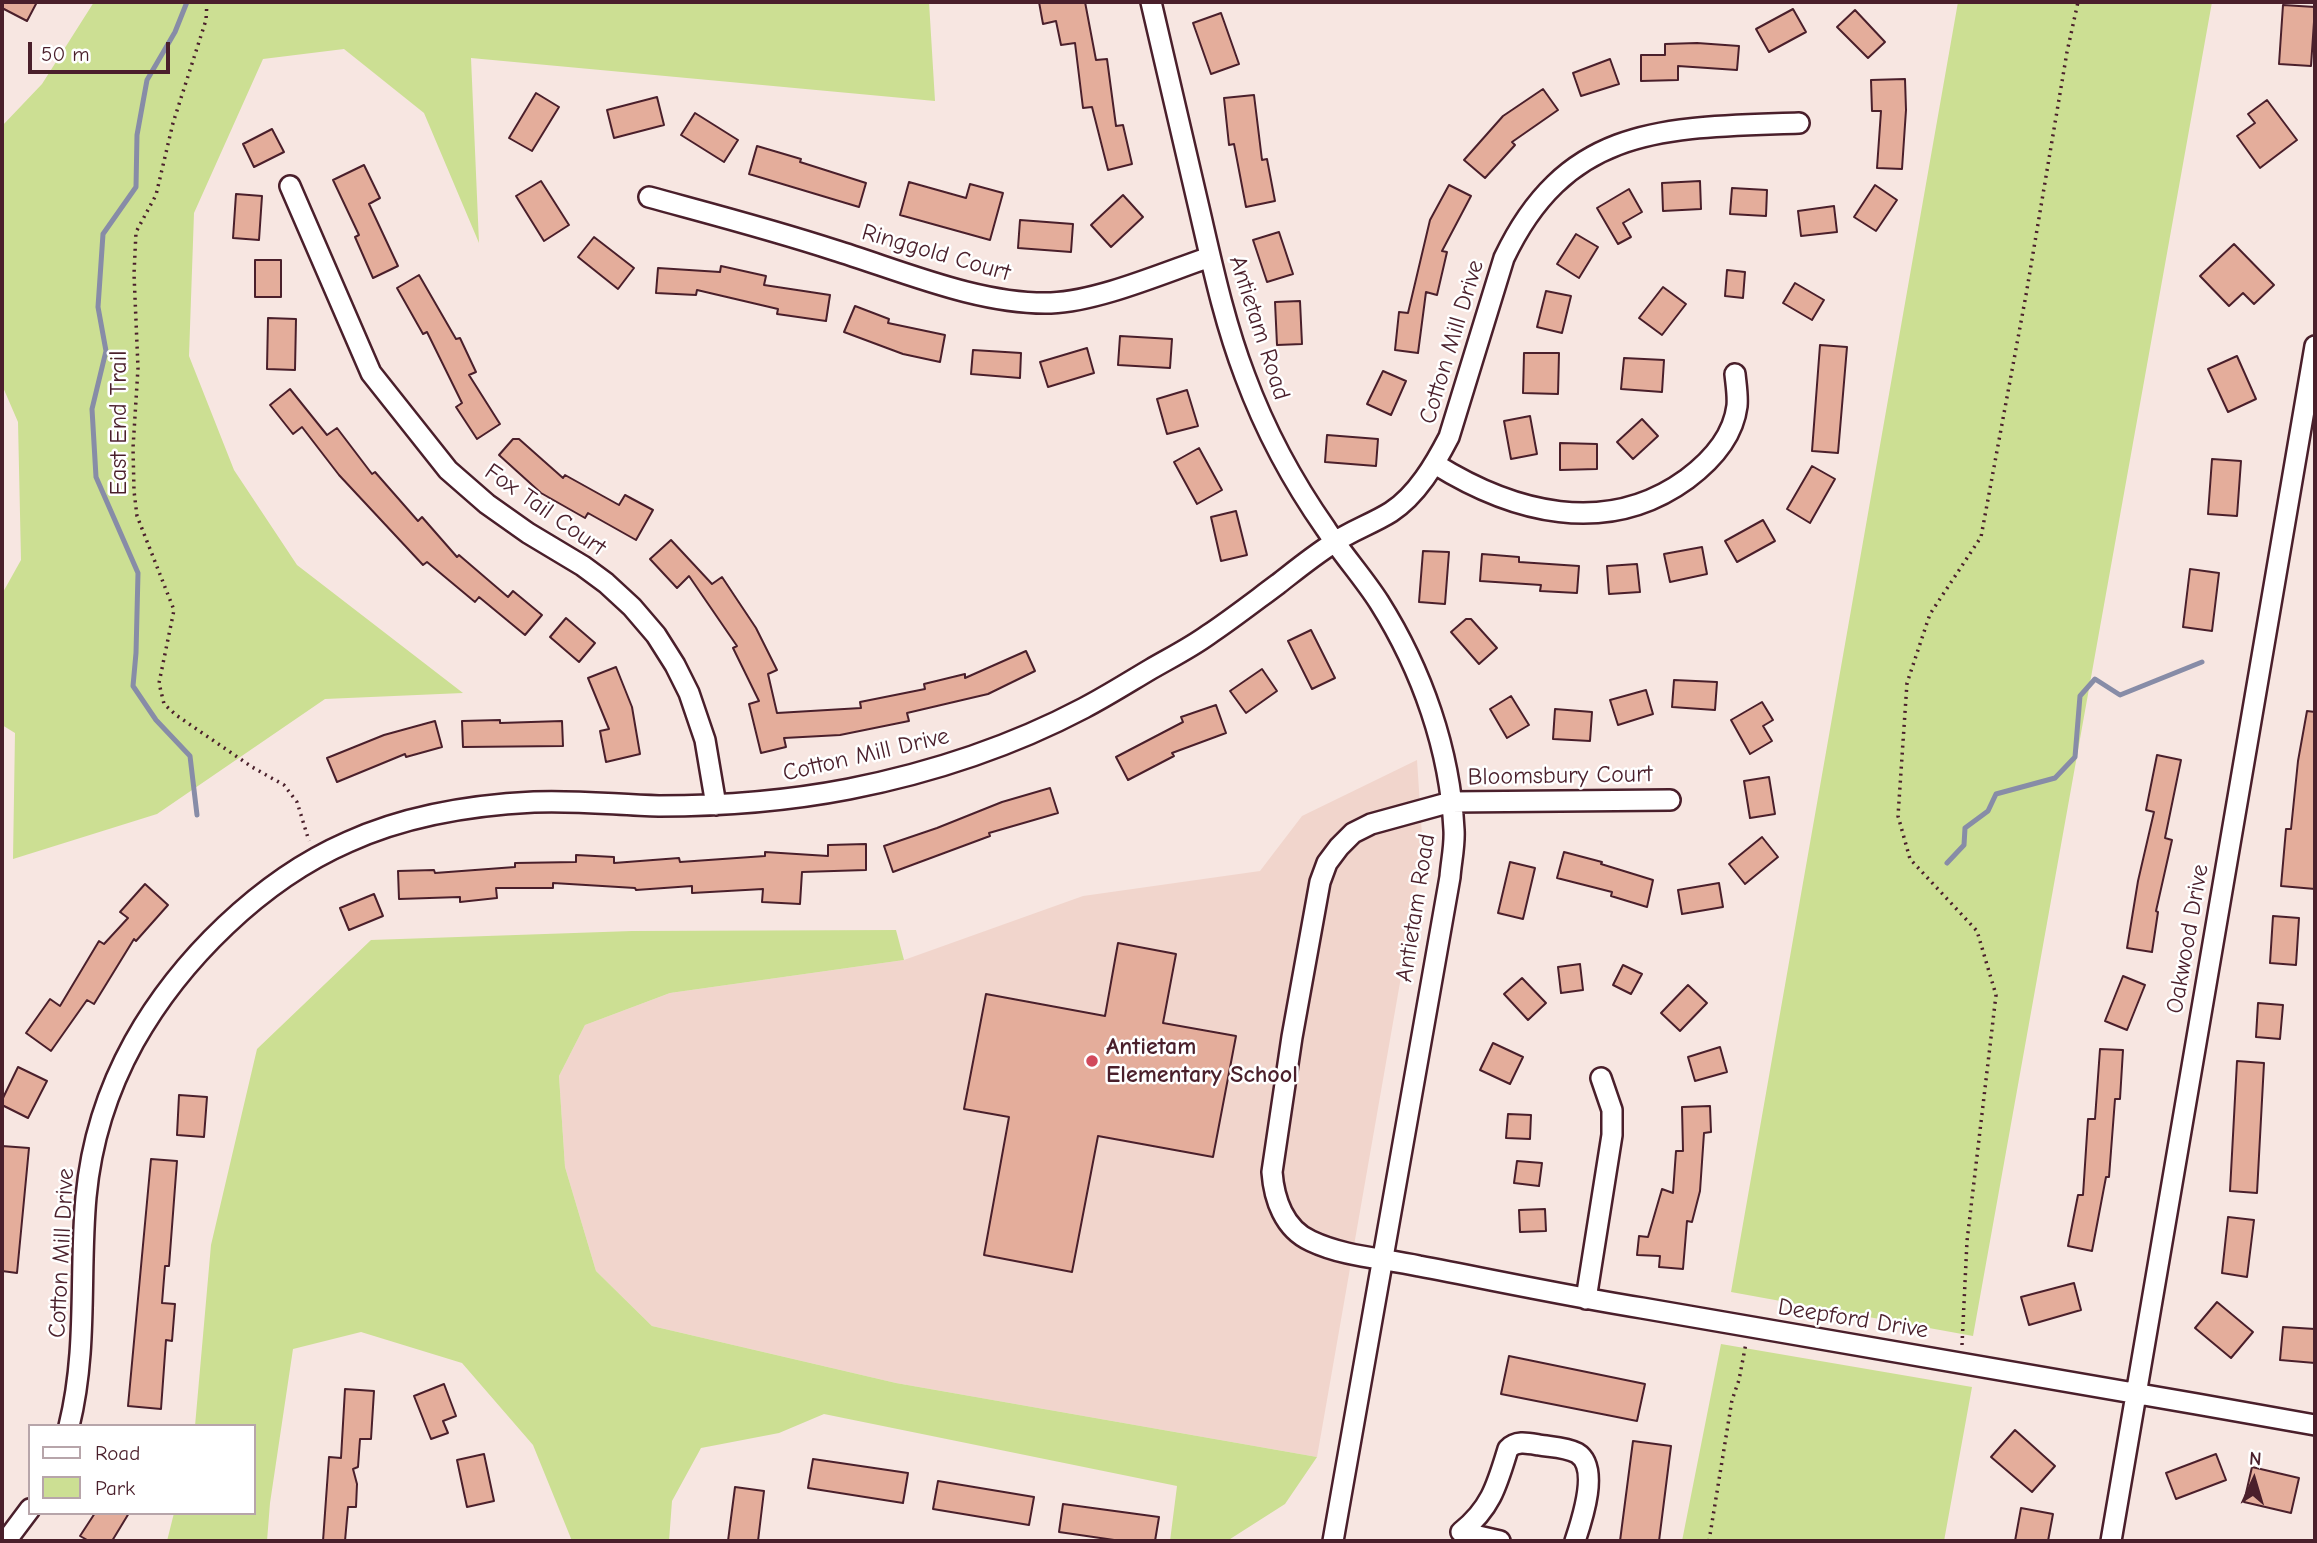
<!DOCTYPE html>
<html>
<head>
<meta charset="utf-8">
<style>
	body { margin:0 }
	#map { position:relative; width:2317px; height:1543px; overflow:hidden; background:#f7e6e1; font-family:"Comic Neue",sans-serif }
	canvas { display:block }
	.frame { position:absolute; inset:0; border:4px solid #4a1f2b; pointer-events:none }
	.legend { position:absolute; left:28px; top:1424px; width:228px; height:91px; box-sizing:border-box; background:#fff; border:2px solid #b7a5aa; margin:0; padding:9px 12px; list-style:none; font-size:21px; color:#4a1f2b }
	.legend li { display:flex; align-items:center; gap:14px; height:35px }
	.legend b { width:35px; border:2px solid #b7a5aa }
	.north { position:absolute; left:2219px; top:1445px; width:70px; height:70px; -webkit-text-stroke:5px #fff; paint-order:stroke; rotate:4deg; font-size:19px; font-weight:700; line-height:28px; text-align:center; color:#4a1f2b }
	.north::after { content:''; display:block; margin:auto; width:24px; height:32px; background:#4a1f2b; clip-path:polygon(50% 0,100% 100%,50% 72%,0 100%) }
	.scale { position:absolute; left:28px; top:42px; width:142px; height:32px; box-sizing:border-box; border:4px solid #4a1f2b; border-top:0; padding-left:9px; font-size:21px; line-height:24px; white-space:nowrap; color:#4a1f2b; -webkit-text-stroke:5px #fff; paint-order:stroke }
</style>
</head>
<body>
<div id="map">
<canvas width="2317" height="1543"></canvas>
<div class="frame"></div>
<ul class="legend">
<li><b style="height:9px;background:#fff"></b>Road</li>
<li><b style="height:19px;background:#ccdf93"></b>Park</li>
</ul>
<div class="north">N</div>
<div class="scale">50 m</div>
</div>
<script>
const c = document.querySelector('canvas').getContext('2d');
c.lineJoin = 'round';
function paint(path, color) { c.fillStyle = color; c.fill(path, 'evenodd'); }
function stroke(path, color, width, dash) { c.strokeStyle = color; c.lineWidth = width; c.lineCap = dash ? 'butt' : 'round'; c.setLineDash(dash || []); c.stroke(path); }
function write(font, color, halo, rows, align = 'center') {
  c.font = font + ' "Comic Neue",sans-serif'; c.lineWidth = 5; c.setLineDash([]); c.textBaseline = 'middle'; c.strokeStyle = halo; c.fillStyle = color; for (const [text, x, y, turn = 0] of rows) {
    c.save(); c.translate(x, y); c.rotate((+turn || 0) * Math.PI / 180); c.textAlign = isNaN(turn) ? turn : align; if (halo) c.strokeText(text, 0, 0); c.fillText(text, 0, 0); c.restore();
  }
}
paint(new Path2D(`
	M1417,760L1423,851L1317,1457L896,1383L652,1326L596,1271L565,1167L559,1076L585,1025L670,993L904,960L1083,896L1260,871L1302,816Z`), '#f1d5cc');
paint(new Path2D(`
	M94,2H929L935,101L471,58L479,243L424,113L344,49L263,59L194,213L189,356L234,470L297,565L463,693L325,699L157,814L13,859L15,733L2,725V594L21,560L18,422L2,385V126L42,84Z
	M1958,2H2212L1973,1336L1731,1292Z
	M896,930L904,960L670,993L585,1025L559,1076L565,1167L596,1271L652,1326L896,1383L1317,1457L1285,1504L1227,1541H1170L1177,1486L824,1414L779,1433L701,1448L672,1501L669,1541H572L533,1445L462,1363L361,1332L293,1349L270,1503L267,1541H167L174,1513H254V1426H195L211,1245L257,1049L371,940L632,931Z
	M1721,1344L1972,1387L1944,1541H1682Z`), '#ccdf93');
stroke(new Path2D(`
	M187,2L175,32L147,80L137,135L136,187L103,234L98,307L106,351L92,409L96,477L138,573L136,653L133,686L156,720L190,756L197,815
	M1947,863L1964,845L1965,828L1988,811L1996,794L2055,778L2075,757L2080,696L2095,679L2120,695L2202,662`), '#878ca7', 5);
const building = new Path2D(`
	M2,2H37L27,21L2,8Z
	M1039,2H1085L1096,60L1107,59L1116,126L1123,125L1132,164L1108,170L1092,107L1083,108L1075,43L1061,45L1056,21L1043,24Z
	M2283,5L2315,7L2311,66L2279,64Z
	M1793,9L1806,32L1769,52L1756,29Z
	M1855,10L1885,42L1868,58L1837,27Z
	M1221,13L1239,64L1211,74L1193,23Z
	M1697,43L1739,46L1737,70L1678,66V80L1641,81V55H1665V44Z
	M1610,59L1619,84L1581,96L1573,73Z
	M1905,79L1906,110L1902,169L1877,168L1881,111H1872L1871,80Z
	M1543,89L1558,110L1512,142L1515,145L1485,178L1464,160L1503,116Z
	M536,93L559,107L532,151L509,138Z
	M1254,95L1262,160L1267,159L1275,201L1246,207L1234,144L1229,145L1224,98Z
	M657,97L664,125L614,138L607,110Z
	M2267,100L2297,140L2260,168L2237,136L2255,123L2248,114Z
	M695,113L738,140L724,162L681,135Z
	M272,129L284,152L254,167L243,144Z
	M757,146L801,159L800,162L866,183L859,207L749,174Z
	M364,165L380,198L369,204L398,266L373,278L355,237L359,235L333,180Z
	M541,181L569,225L544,241L516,196Z
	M1700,181L1701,209L1663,211L1662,183Z
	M909,182L966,198L970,184L1003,193L990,240L900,215Z
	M1449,185L1471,196L1442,251L1447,252L1437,295L1426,292L1418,353L1395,350L1399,312L1408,313L1430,220Z
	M1875,185L1897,200L1876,231L1854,217Z
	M1732,188L1767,190L1766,216L1730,214Z
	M1629,189L1642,212L1623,223L1631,237L1618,244L1597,208Z
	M236,194L262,196L259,240L233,238Z
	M1123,195L1143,217L1111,247L1091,225Z
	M1834,206L1837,232L1801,236L1798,211Z
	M1020,220L1073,224L1071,252L1018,248Z
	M1279,232L1293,274L1267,282L1253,240Z
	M1576,234L1598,247L1579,278L1557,264Z
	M594,237L634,268L618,289L578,257Z
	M2234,244L2274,285L2254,304L2243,293L2229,306L2200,276Z
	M255,260H281V297H255Z
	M721,266L766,276L764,285L830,295L826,321L777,314L778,309L697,290L696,295L656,293L658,268L720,272Z
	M1727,270L1745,272L1743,298L1725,296Z
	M419,275L456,339L460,338L476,372L469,375L500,424L477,439L456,407L462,403L427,332L423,334L397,288Z
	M1795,283L1824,300L1812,320L1783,303Z
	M1663,287L1686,304L1662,335L1639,318Z
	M1546,291L1571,296L1562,333L1537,327Z
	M1300,301L1302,344L1277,345L1275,302Z
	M855,306L889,319L888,323L945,335L940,362L903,354L844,332Z
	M268,318L296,319L295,370L267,369Z
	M1120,336L1172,339L1170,368L1118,365Z
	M1820,345L1847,347L1838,453L1812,451Z
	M1087,348L1094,373L1048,387L1040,362Z
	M973,350L1021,353L1020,378L971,374Z
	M1524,353H1559L1558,394L1523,393Z
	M2237,356L2256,399L2228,412L2208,369Z
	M1624,358L1664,360L1662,392L1621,389Z
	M1383,371L1406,381L1391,415L1367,404Z
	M290,389L327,435L337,428L372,474L375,472L418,521L422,517L457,557L459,555L508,597L513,591L542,615L525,635L479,597L475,602L427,562L423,565L339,475L302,427L293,434L270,405Z
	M1187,390L1198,426L1167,434L1157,399Z
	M1530,416L1537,454L1511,459L1504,421Z
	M1642,419L1658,436L1633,459L1617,442Z
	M1327,435L1378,439L1376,466L1325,462Z
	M513,439H519L563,478L565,475L619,505L625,495L653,510L636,540L588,513L585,518L541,493L499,455Z
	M1560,443L1597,444V469L1560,470Z
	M1199,448L1222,490L1197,504L1174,462Z
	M2212,459L2241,461L2237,516L2208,514Z
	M1812,466L1835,479L1810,523L1787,509Z
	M1236,511L1247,555L1221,561L1211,517Z
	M1763,520L1775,541L1737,562L1725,541Z
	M671,540L712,584L722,577L756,628L777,670L768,674L777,713L861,708L860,702L925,689L924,684L965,674V678L1026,651L1035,671L988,694L907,713L909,721L840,735L784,738L786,747L761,753L749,704L759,701L733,648L737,646L689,576L677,588L650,559Z
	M1702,547L1707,574L1670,582L1664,554Z
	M1423,551L1449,552L1445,604L1419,602Z
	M1482,554L1519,557V562L1579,566L1577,593L1540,591L1541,585L1480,581Z
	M1637,564L1640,592L1609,594L1607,566Z
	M2190,569L2219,573L2212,631L2183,627Z
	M566,618L595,643L579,662L550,637Z
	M1466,619H1471L1497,648L1479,664L1451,632Z
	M1311,630L1335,678L1312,689L1288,641Z
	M616,667L632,707L640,754L606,762L600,731L609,729L588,678Z
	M1262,669L1277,691L1246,713L1230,691Z
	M1674,680L1717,682L1715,710L1672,707Z
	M1646,690L1653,714L1618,725L1610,700Z
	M1511,696L1529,725L1507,738L1490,709Z
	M1762,702L1773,720L1763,726L1772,741L1750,754L1731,720Z
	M1216,705L1226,733L1172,753L1174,756L1128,780L1116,757L1183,722L1181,717Z
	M1555,709L1592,712L1590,741L1553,739Z
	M2307,711L2315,712V889L2281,886L2286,829H2291L2298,761Z
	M500,720V723L562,721L563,746L463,747L462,721Z
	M435,721L442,747L406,757L405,754L337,782L327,758L384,735Z
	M2157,755L2181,760L2165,838L2172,840L2156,911L2158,912L2152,952L2127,948L2138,881L2154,812L2146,810Z
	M1769,777L1775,814L1750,818L1744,781Z
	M1050,788L1058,813L989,833L990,836L893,872L884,846L937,828L1002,802Z
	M1762,837L1778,857L1745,884L1729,864Z
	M866,844V870L802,872L800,904L762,902L763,889L692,893V886L636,890L635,888L553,883V888H496L497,898L460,902V897L399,899L398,871L434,870L435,873L515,867V863L576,862V855L614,857V863L679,858L680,862L765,856V852L828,856V845Z
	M1564,852L1602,862L1601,864L1653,880L1647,907L1611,896L1612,892L1557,878Z
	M1510,862L1535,868L1523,919L1498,913Z
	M1719,883L1723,907L1682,914L1678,890Z
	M145,884L168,905L136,941L134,939L94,1004L87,1000L51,1051L26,1033L50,999L60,1006L99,941L104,944L128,918L120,912Z
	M374,894L383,916L349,930L340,908Z
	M2273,916L2299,918L2296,965L2270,963Z
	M1118,943L1176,954L1163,1023L1236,1036L1213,1157L1098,1136L1072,1272L984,1255L1009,1117L964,1109L986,994L1105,1016Z
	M1580,964L1583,990L1561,993L1558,967Z
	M1623,965L1642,974L1631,994L1613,985Z
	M2123,976L2145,985L2127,1030L2105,1021Z
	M1522,978L1546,1003L1528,1020L1504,994Z
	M1688,985L1707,1003L1680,1031L1661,1013Z
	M2258,1003L2283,1005L2280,1039L2256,1037Z
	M1493,1043L1523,1057L1510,1084L1480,1070Z
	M1720,1047L1727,1072L1695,1081L1688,1057Z
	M2100,1049L2123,1050L2120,1099H2115L2109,1177H2106L2092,1251L2068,1246L2078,1195H2083L2088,1119H2095Z
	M2237,1061L2264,1063L2257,1193L2230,1191Z
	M18,1067L47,1081L28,1118L2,1105V1100Z
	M179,1095L207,1097L204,1137L177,1135Z
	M1710,1106L1711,1132L1704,1133L1700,1191L1692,1222L1687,1221L1683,1269L1659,1267L1660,1256L1637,1255L1639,1236L1648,1237L1662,1189L1673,1193L1676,1151H1683L1682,1107Z
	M1508,1114L1531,1115L1530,1139L1506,1138Z
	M2,1146L29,1148L17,1273L2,1271Z
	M151,1159L177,1161L169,1266H165L162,1303L175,1304L172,1341L166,1340L161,1409L128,1406Z
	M1517,1161L1542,1163L1539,1186L1514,1183Z
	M1545,1209L1546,1231L1520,1232L1519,1210Z
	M2228,1217L2254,1220L2247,1277L2222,1273Z
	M2074,1283L2081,1310L2029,1325L2021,1297Z
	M2217,1302L2253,1332L2231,1358L2195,1328Z
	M2283,1327L2315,1329V1363L2280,1360Z
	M1509,1356L1645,1384L1637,1421L1501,1394Z
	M444,1384L456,1416L443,1421L448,1433L431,1439L414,1396Z
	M345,1389L374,1391L371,1439H360L358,1467L353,1469L357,1484L356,1507H348L345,1541H323L329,1457L341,1458Z
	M2015,1430L2055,1466L2032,1492L1991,1457Z
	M1633,1441L1671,1446L1659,1541H1620Z
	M484,1454L494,1501L467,1507L457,1460Z
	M2216,1454L2226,1480L2176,1499L2166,1473Z
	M813,1459L908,1473L903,1503L808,1488Z
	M2252,1467L2299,1478L2291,1513L2244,1502Z
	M938,1481L1034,1497L1029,1525L933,1509Z
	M735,1487L764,1491L758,1541H728Z
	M1063,1504L1159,1517L1155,1541H1121L1059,1532Z
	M2021,1508L2053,1514L2048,1541H2015Z
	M95,1513H129L112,1541H89L80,1536Z`);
paint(building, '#e4ad9b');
stroke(building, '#4a1f2b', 2);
const minor = new Path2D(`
	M1151,2C1167,70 1183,139 1199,208C1212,264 1224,321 1245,376C1265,430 1293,482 1326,529C1342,554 1363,577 1379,602C1422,670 1450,750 1454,830C1455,846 1451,862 1450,877L1333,1541
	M290,186L371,373L448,470L487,504L528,533L583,566L606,583L632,607L656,635L675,665L689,693L705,740L716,805
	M649,197C711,214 773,230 834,250C902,271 980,305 1051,303C1099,301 1163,273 1210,257
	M1435,464C1512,512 1606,538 1687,479C1711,461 1733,438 1737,406C1738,396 1736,384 1735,374
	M1670,800L1451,802L1371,824L1353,833L1339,847L1327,863L1320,882L1292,1037L1272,1172C1274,1199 1284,1229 1311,1241C1345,1257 1382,1258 1419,1266C1493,1280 1567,1296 1642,1308C1867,1346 2091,1385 2315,1425
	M1586,1299L1612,1135V1110L1601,1078
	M69,1426C88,1350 79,1273 86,1197C91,1143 108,1089 134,1042C180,960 261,880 348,842C405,816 472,805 534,802C576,800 617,805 659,806C723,806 787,801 849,789C930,773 1012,746 1084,708C1107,696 1129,682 1151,669C1170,658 1190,648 1208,635C1232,619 1255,601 1278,584C1296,570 1313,556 1332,544C1350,531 1372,524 1391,512C1417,495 1435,464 1449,437L1504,258C1568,123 1668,128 1799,123
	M6,1541L30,1509
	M1500,1541L1461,1532C1491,1508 1497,1485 1508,1449C1516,1440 1528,1443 1539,1445C1551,1447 1566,1447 1577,1453C1600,1467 1582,1520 1575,1541
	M2111,1541L2315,346`);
stroke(minor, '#4a1f2b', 24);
stroke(new Path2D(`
	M207,2L206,20L173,123L156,195L136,232L134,274L138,368L133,448L134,491L137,516L174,610L159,683L164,704L176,715L252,767L284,785L297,802L309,841
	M1962,1345L1967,1241L1996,995L1977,931L1910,859L1898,816L1907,683L1930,614L1981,537L2026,295L2067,52L2078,2
	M1709,1541L1732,1400L1739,1380L1746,1343`), '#4a1f2b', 3.5, [2, 5]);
stroke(minor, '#fff', 19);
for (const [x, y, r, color] of [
	[1092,1061,7,"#d1495b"]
]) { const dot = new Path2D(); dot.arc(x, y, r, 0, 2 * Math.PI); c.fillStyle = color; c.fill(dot); stroke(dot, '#fff', 2.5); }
write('24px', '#4a1f2b', '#fff', [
	["Ringgold Court",936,253,16],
	["Antietam Road",1259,328,72],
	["Cotton Mill Drive",1452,342,-73],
	["East End Trail",119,423,-90],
	["Fox Tail Court",545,510,35],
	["Cotton Mill Drive",866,755,-13],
	["Bloomsbury Court",1560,776,-1],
	["Antietam Road",1416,908,-81],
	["Oakwood Drive",2188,939,-80],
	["Cotton Mill Drive",62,1253,-87],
	["Deepford Drive",1853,1319,9]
]);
write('bold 24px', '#4a1f2b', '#fff', [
	["Antietam",1106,1047],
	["Elementary School",1106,1075]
], 'left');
</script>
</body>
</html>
